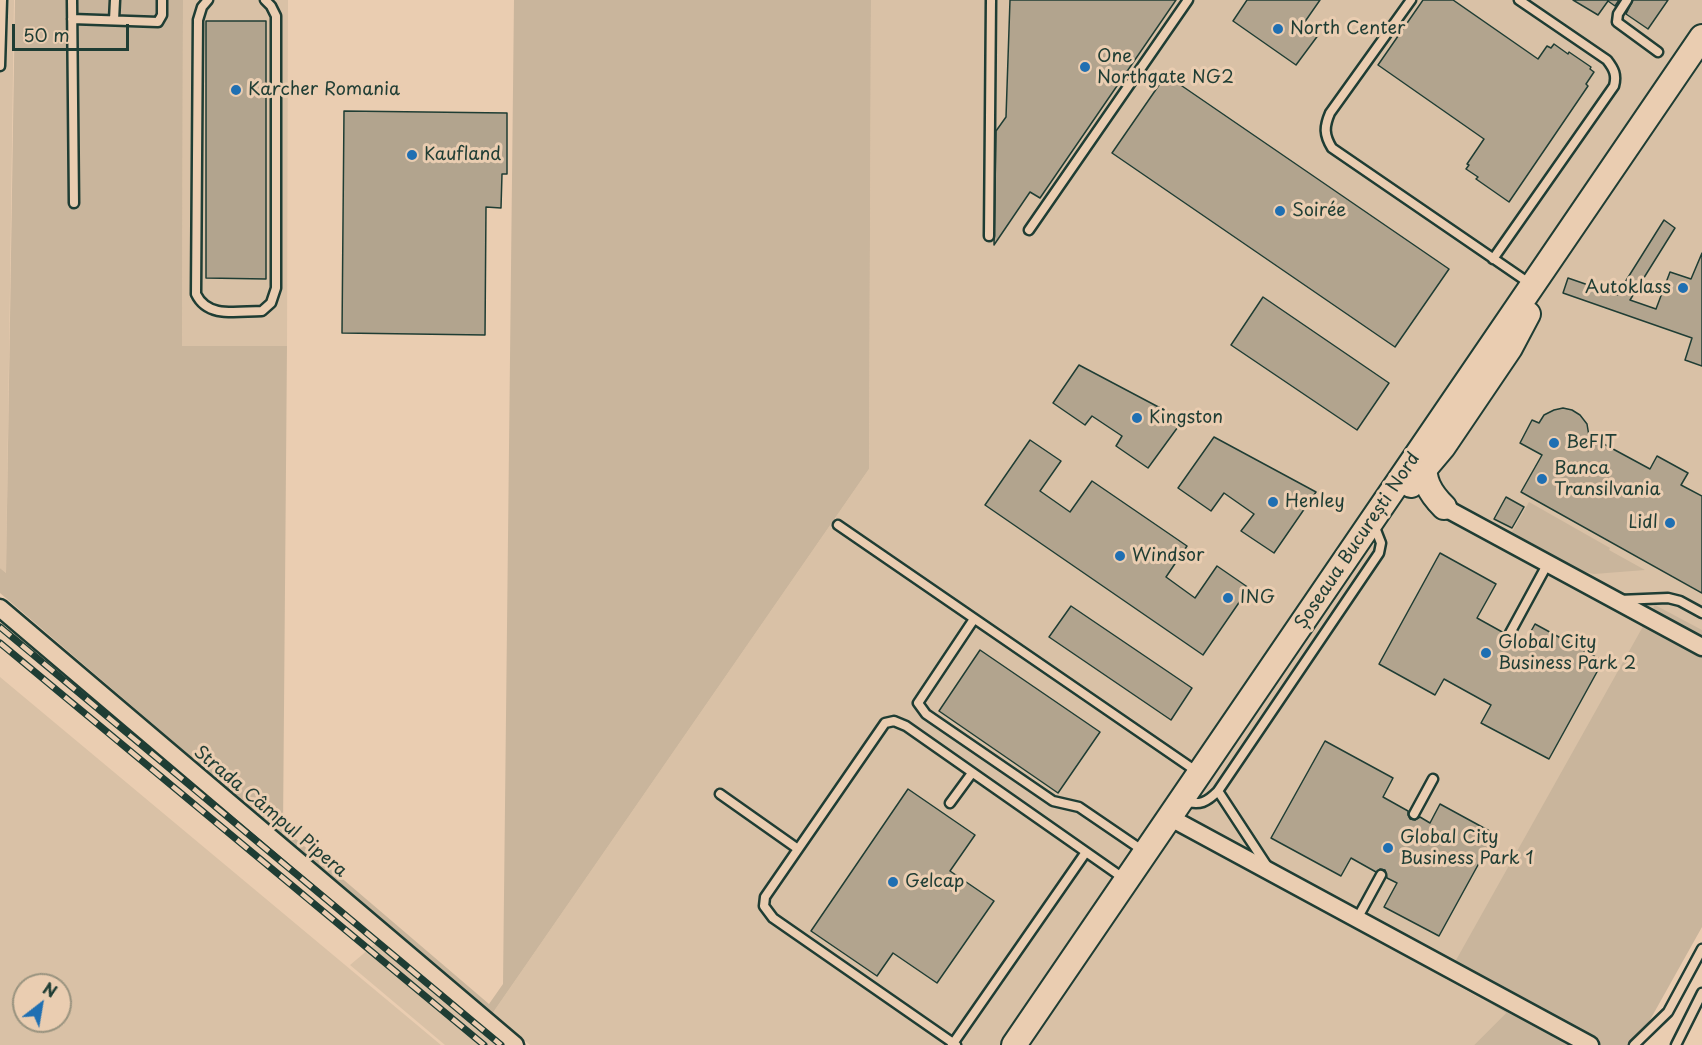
<!DOCTYPE html>
<html>
<head>
<meta charset="utf-8">
<style>
	body { margin:0 }
	#map { position:relative; width:1702px; height:1045px; overflow:hidden; background:#eacdb1; font-family:"Playpen Sans",sans-serif }
	canvas { display:block }
	.north { position:absolute; left:12px; top:973px; width:60px; height:60px; box-sizing:border-box; background:#eacdb1; border:2px solid #99937f; border-radius:50%; rotate:31deg; font-size:16px; font-weight:700; line-height:24px; text-align:center; color:#1f3d34 }
	.north::after { content:''; display:block; margin:auto; width:21px; height:27px; background:#1f6fb2; clip-path:polygon(50% 0,100% 100%,50% 72%,0 100%) }
	.scale { position:absolute; left:12px; top:24px; width:117px; height:27px; box-sizing:border-box; border:3px solid #1f3d34; border-top:0; padding-left:8px; font-size:18px; line-height:21px; white-space:nowrap; color:#1f3d34; -webkit-text-stroke:4px #eacdb1; paint-order:stroke }
</style>
</head>
<body>
<div id="map">
<canvas width="1702" height="1045"></canvas>
<div class="north">N</div>
<div class="scale">50 m</div>
</div>
<script>
const c = document.querySelector('canvas').getContext('2d');
c.lineJoin = 'round';
function paint(path, color) { c.fillStyle = color; c.fill(path, 'evenodd'); }
function stroke(path, color, width, dash) { c.strokeStyle = color; c.lineWidth = width; c.lineCap = dash ? 'butt' : 'round'; c.setLineDash(dash || []); c.stroke(path); }
function write(font, color, halo, rows, align = 'center') {
  c.font = font + ' "Playpen Sans",sans-serif'; c.lineWidth = 6; c.setLineDash([]); c.textBaseline = 'middle'; c.strokeStyle = halo; c.fillStyle = color; for (const [text, x, y, turn = 0] of rows) {
    c.save(); c.translate(x, y); c.rotate((+turn || 0) * Math.PI / 180); c.textAlign = isNaN(turn) ? turn : align; if (halo) c.strokeText(text, 0, 0); c.fillText(text, 0, 0); c.restore();
  }
}
paint(new Path2D(`
	M0,0H14L6,573L0,568Z
	M183,0H288L287,346H182Z
	M871,0H1702V647L1446,979L1506,1013L1474,1045H530L492,1014L869,469Z
	M0,677L441,1045H0ZM24,985H60V1021H24Z
	M381,939L509,1045H445L350,965Z`), '#d9c1a6');
paint(new Path2D(`
	M15,0H183L182,346H287L283,828L489,1004L503,984L514,0H871L869,469L492,1014L0,593V568L6,573Z
	M1529,502L1610,548L1609,550L1645,570L1594,574L1582,571L1512,532Z
	M1655,605L1702,630V927L1636,1045H1474L1506,1013L1446,978Z`), '#c9b59c');
const building = new Path2D(`
	M1010,0H1176L1040,198L1030,192L994,245L996,131L1006,117Z
	M1247,0H1320L1304,23L1319,34L1296,65L1233,21Z
	M1423,0H1453L1538,59L1547,46L1551,48L1554,44L1568,54L1569,52L1591,67L1590,69L1594,72L1586,84L1588,86L1509,202L1476,179L1478,177L1466,169L1469,165L1467,164L1484,139L1378,65Z
	M1573,0H1619L1615,6L1608,1L1598,15Z
	M1633,0H1668L1648,29L1626,14Z
	M206,21H266V279L206,278Z
	M1166,75L1449,269L1395,347L1112,153Z
	M344,111L507,113V174H502L501,208L486,207L485,335L342,333Z
	M1664,220L1675,228L1630,300L1656,309L1670,272L1691,279L1702,253V366L1685,360L1692,338L1563,293L1568,278L1617,295Z
	M1263,297L1389,383L1357,430L1231,345Z
	M1079,365L1183,420L1148,468L1116,446L1122,436L1092,416L1085,425L1053,403Z
	M1563,408L1572,410L1580,415L1587,424L1589,436L1650,469L1657,456L1688,473L1681,485L1702,496V593L1521,492L1542,455L1520,443L1532,420L1539,423L1544,415L1554,410Z
	M1214,437L1316,492L1274,553L1241,531L1254,514L1224,493L1211,511L1178,488Z
	M1030,440L1061,461L1040,491L1070,512L1092,481L1187,546L1166,577L1195,598L1217,566L1249,588L1203,655L985,505Z
	M1506,497L1524,507L1512,528L1494,519Z
	M1440,553L1496,584L1477,618L1504,633L1506,638H1514L1524,644L1535,624L1603,661L1549,759L1481,723L1491,705L1444,679L1435,695L1379,664Z
	M1071,606L1192,688L1171,720L1049,637Z
	M980,650L1100,732L1058,793L939,711Z
	M1325,741L1393,778L1383,797L1408,811V815L1410,819L1415,820L1420,817L1430,823L1440,804L1495,834L1439,936L1384,907L1397,883L1387,878L1385,870L1380,869L1376,872L1351,858L1341,876L1271,838Z
	M908,789L975,835L950,871L994,901L937,983L893,953L877,976L811,931Z`);
paint(building, '#b2a48e');
stroke(building, '#1f3d34', 1.5);
const lane = new Path2D(`
	M72,0L74,203
	M208,0L202,7L198,20L196,294C208,319 238,311 262,311L271,303L276,288V16L271,6L265,0
	M1411,0L1330,113C1324,127 1324,135 1332,148L1532,285
	M1627,0L1618,14L1617,22L1658,52
	M72,19L158,22L162,15V0
	M114,20L115,0
	M0,66L2,0
	M1029,230L1188,0
	M989,236L991,0
	M1493,259L1614,86C1617,75 1614,69 1607,60L1519,0
	M838,525L1199,773
	M1619,600L1668,598L1680,601L1702,613
	M974,619L918,703L926,714L1053,801L1079,807L1145,852
	M1510,633L1548,563
	M1218,791L1267,866
	M720,794L798,849
	M1184,801C1200,806 1207,802 1218,791L1379,553L1381,543L1374,525
	M950,803L972,773
	M1414,814L1433,779
	M1357,919L1381,875
	M952,1045L1086,852
	M956,1045L773,918L764,906L765,897L885,723L894,721L906,726L1126,880
	M1634,1045L1668,1012L1702,949
	M1676,1045L1702,993`);
const street = new Path2D(`
	M1436,503L1702,647
	M0,608L515,1045
	M1169,817L1590,1045`);
const secondary = new Path2D(`
	M1424,459C1423,480 1429,492 1444,507
	M1411,485L1443,447L1510,348L1528,314
	M1014,1045L1702,37`);
stroke(lane, '#1f3d34', 13);
stroke(street, '#1f3d34', 21);
stroke(secondary, '#1f3d34', 28);
stroke(lane, '#eacdb1', 8);
stroke(street, '#eacdb1', 16);
stroke(secondary, '#eacdb1', 24);
const rail = new Path2D(`
	M0,627L501,1045
	M0,643L484,1045`);
stroke(rail, '#1f3d34', 7);
stroke(rail, '#eacdb1', 4.5, [14]);
for (const [x, y, r, color] of [
	[1278,29,6,"#1f6fb2"],
	[1085,67,6,"#1f6fb2"],
	[236,90,6,"#1f6fb2"],
	[412,155,6,"#1f6fb2"],
	[1280,211,6,"#1f6fb2"],
	[1683,288,6,"#1f6fb2"],
	[1137,418,6,"#1f6fb2"],
	[1554,443,6,"#1f6fb2"],
	[1542,479,6,"#1f6fb2"],
	[1273,502,6,"#1f6fb2"],
	[1670,523,6,"#1f6fb2"],
	[1120,556,6,"#1f6fb2"],
	[1228,598,6,"#1f6fb2"],
	[1486,653,6,"#1f6fb2"],
	[1388,848,6,"#1f6fb2"],
	[893,882,6,"#1f6fb2"]
]) { const dot = new Path2D(); dot.arc(x, y, r, 0, 2 * Math.PI); c.fillStyle = color; c.fill(dot); stroke(dot, '#eacdb1', 2); }
write('18px', '#1f3d34', '#eacdb1', [
	["North Center",1290,29],
	["One",1097,57],
	["Northgate NG2",1097,78],
	["Karcher Romania",248,90],
	["Kaufland",424,155],
	["Soirée",1292,211],
	["Autoklass",1671,288,"right"],
	["Kingston",1149,418],
	["BeFIT",1566,443],
	["Banca",1554,469],
	["Transilvania",1554,490],
	["Henley",1285,502],
	["Lidl",1658,523,"right"],
	["Windsor",1132,556],
	["ING",1240,598],
	["Global City",1498,643],
	["Business Park 2",1498,664],
	["Global City",1400,838],
	["Business Park 1",1400,859],
	["Gelcap",905,882]
], 'left');
write('18px', '#1f3d34', '#eacdb1', [
	["Șoseaua București Nord",1358,541,-56],
	["Strada Câmpul Pipera",270,812,40]
]);
</script>
</body>
</html>
